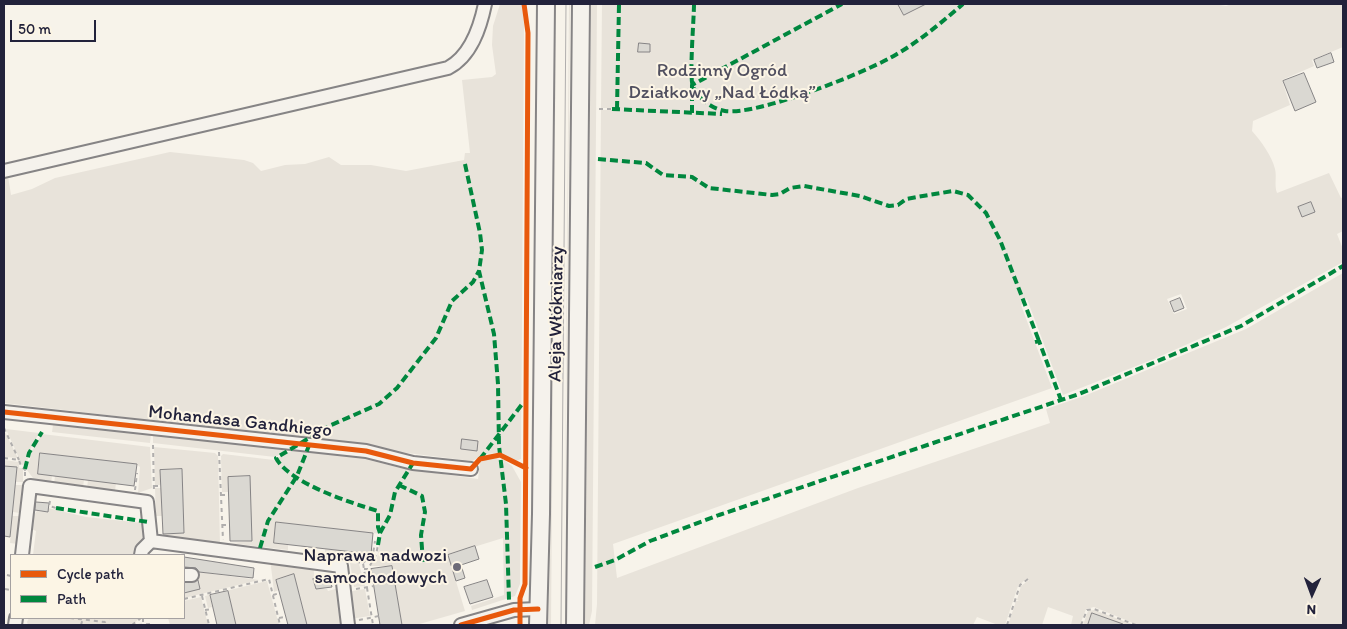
<!DOCTYPE html>
<html>
<head>
<meta charset="utf-8">
<style>
	body { margin:0 }
	#map { position:relative; width:1347px; height:629px; overflow:hidden; background:#f7f3ea; font-family:Itim,sans-serif }
	canvas { display:block }
	.frame { position:absolute; inset:0; border:5px solid #22223b; pointer-events:none }
	.legend { position:absolute; left:10px; top:554px; width:175px; height:65px; box-sizing:border-box; background:#fcf5e5; border:1px solid #a5a1a1; margin:0; padding:6px 9px; list-style:none; font-size:15px; color:#22223b }
	.legend li { display:flex; align-items:center; gap:10px; height:25px }
	.legend b { width:25px; border:1px solid #a5a1a1 }
	.north { position:absolute; left:1287px; top:569px; width:50px; height:50px; -webkit-text-stroke:4px #fcf5e5; paint-order:stroke; rotate:182deg; font-size:14px; font-weight:700; line-height:20px; text-align:center; color:#22223b }
	.north::after { content:''; display:block; margin:auto; width:18px; height:22px; background:#22223b; clip-path:polygon(50% 0,100% 100%,50% 72%,0 100%) }
	.scale { position:absolute; left:10px; top:20px; width:86px; height:22px; box-sizing:border-box; border:2px solid #22223b; border-top:0; padding-left:6px; font-size:15px; line-height:18px; white-space:nowrap; color:#22223b; -webkit-text-stroke:4px #fcf5e5; paint-order:stroke }
</style>
</head>
<body>
<div id="map">
<canvas width="1347" height="629"></canvas>
<div class="frame"></div>
<ul class="legend">
<li><b style="height:6px;background:#e8590c"></b>Cycle path</li>
<li><b style="height:6px;background:#00873e"></b>Path</li>
</ul>
<div class="north">N</div>
<div class="scale">50 m</div>
</div>
<script>
const c = document.querySelector('canvas').getContext('2d');
c.lineJoin = 'round';
function paint(path, color) { c.fillStyle = color; c.fill(path, 'evenodd'); }
function stroke(path, color, width, dash) { c.strokeStyle = color; c.lineWidth = width; c.lineCap = dash ? 'butt' : 'round'; c.setLineDash(dash || []); c.stroke(path); }
function write(font, color, halo, rows, align = 'center') {
  c.font = font + ' Itim,sans-serif'; c.lineWidth = 4; c.setLineDash([]); c.textBaseline = 'middle'; c.strokeStyle = halo; c.fillStyle = color; for (const [text, x, y, turn = 0] of rows) {
    c.save(); c.translate(x, y); c.rotate((+turn || 0) * Math.PI / 180); c.textAlign = isNaN(turn) ? turn : align; if (halo) c.strokeText(text, 0, 0); c.fillText(text, 0, 0); c.restore();
  }
}
paint(new Path2D(`
	M31,618H132L104,625H57Z`), '#e9e3d9');
paint(new Path2D(`
	M500,4H522L524,23L521,459L514,462L498,453L486,454L472,461L399,452L380,447L4,403V176H8L11,195L32,189L55,178L170,152L244,160L253,163L261,171L285,165L305,164L329,157L341,165H371L406,171L464,160L465,153H470L462,80L492,77L496,74L492,45L493,26Z
	M556,4L551,625H548L551,528Z
	M569,4H570L564,625Z
	M591,4H597L592,611L589,625H585Z
	M602,4H1214L1226,6L1232,4H1343V47L1312,60L1314,66L1282,80L1290,105L1253,121L1252,131C1261,141 1272,156 1275,169C1277,177 1274,185 1277,193L1329,173L1341,198L1343,197V231L1337,234L1343,249V262L1226,327L1154,359L1063,395L1027,299L1021,305L1052,388L613,544L617,578L858,488L1050,423L1046,409L1084,396L1246,329L1343,273V625H1138L1094,607L1086,609L1080,625H1071L1073,616L1048,607L1042,625H1008L1016,601H1019L1017,600L1021,586L1029,580L1026,579L1018,586L1005,625H998L977,617L973,625H595L597,604L601,110H612V108H601ZM1181,294L1187,309L1174,314L1167,299Z
	M72,424L151,433L150,443L52,432L53,425Z
	M6,429L39,433L31,448L26,465H22Z
	M4,430L18,458L4,457Z
	M153,433L290,449L275,457L153,443Z
	M42,434L150,447L152,488L138,493L140,467L136,464L40,453L38,474L52,476L51,483L36,482L27,470L32,451Z
	M154,447L215,453L218,456L220,545L163,537V534L184,533L182,469L160,470L161,485H155Z
	M293,450L352,456L401,468L478,479L480,462L492,457L504,460L512,466L521,482L520,584L515,596L472,610L471,606L504,595L503,538L448,555L465,611L416,625H402L392,566H370L377,558L381,534L277,522L274,543L288,545V550L230,543L251,541L249,476L228,477V492H222L221,456L223,454L274,460Z
	M4,460L19,462V468H23V482H15L17,467L4,466Z
	M55,476L84,480L83,487L54,484Z
	M88,480L116,483L115,491L87,488Z
	M15,485H23L20,513L13,512Z
	M155,488H161L162,516H156Z
	M48,508L86,517L143,523L144,538L138,555H33L36,531L29,528L30,520L37,511L47,512Z
	M12,516H20L18,544L10,543Z
	M325,549L352,552V558L325,555Z
	M270,558L313,565L316,589H327L328,591L339,588L346,625H307L294,575L276,579L279,590L274,592Z
	M350,563L359,564L365,586L354,587Z
	M198,572L259,580L184,598V593L200,589Z
	M267,581L279,625H236L228,591L210,595L212,607L208,608L205,596Z
	M365,589L370,616L350,619L346,592Z
	M201,597L208,625H170L168,618H184V601Z
	M1094,610L1132,624L1134,625H1112L1114,621L1093,613L1088,625H1083L1088,611Z
	M29,618L80,621L79,625H28L27,622Z
	M112,618H140L132,625H87V622L106,624Z`), '#e8e3da');
const building = new Path2D(`
	M898,4H926L904,15Z
	M639,43L650,44V52H638Z
	M1331,53L1334,62L1317,68L1314,60Z
	M1304,73L1316,102L1295,111L1283,81Z
	M1311,202L1315,212L1302,217L1298,207Z
	M1180,298L1184,308L1174,312L1170,302Z
	M462,439L478,441L477,451L461,449Z
	M40,453L137,464L134,486L38,474Z
	M4,466L17,467L10,537L4,536Z
	M182,469L184,533L163,534L160,470Z
	M250,476L252,541H230L228,477Z
	M36,502L49,503L48,512L35,510Z
	M276,522L373,533L371,554L274,543Z
	M475,546L479,559L461,565L465,578L456,581L448,555Z
	M184,557L254,568L253,578L199,572L196,568L184,567Z
	M392,566L402,625H380L371,569Z
	M294,574L307,625H288L276,580Z
	M329,575L332,587L316,589L313,579Z
	M198,580L200,589L184,593V583Z
	M487,580L493,597L470,604L464,587Z
	M228,591L236,625H217L210,595Z
	M1092,613L1123,624V625H1088Z`);
paint(building, '#dad8d2');
stroke(building, '#868485', 1);
const minor = new Path2D(`
	M4,171L448,68C471,56 480,28 485,4
	M4,412L366,451L413,463L471,469
	M22,555L30,486L147,502L151,541L341,566L348,625
	M141,555L142,550L151,541
	M184,575H192
	M15,625L16,618
	M461,625L514,610L538,609`);
const major = new Path2D(`
	M538,625L541,514L546,4
	M575,625L581,4`);
stroke(minor, '#868485', 16);
stroke(major, '#868485', 20);
stroke(new Path2D(`
	M599,109H612
	M4,428L19,460
	M153,445L154,492
	M219,452L223,540
	M4,458L19,460L21,466L28,473
	M25,476V469
	M154,486H161
	M135,490L137,473
	M221,495H228
	M50,501L49,506L56,508
	M222,525H229
	M351,559H355V562L363,563L373,625
	M355,559L356,552
	M363,563L373,554L375,541
	M364,569H368L376,555L378,545
	M7,575L11,576
	M5,589L11,590
	M356,589L374,586
	M273,595L280,593
	M202,596L209,625
	M184,599L269,579L280,625
	M205,610L213,609
	M70,618L105,622L109,618
	M143,618V625
	M279,618L285,617
	M359,620L379,616
	M81,625L83,618
	M132,625L141,618
	M138,625L150,624
	M1007,625L1020,585L1028,579
	M1081,625L1087,610L1094,609L1136,625`), '#b0aead', 2, [4, 4]);
stroke(minor, '#f5f2ec', 12);
stroke(major, '#f5f2ec', 16);
stroke(new Path2D(`
	M561,625L566,4`), '#b0aead', 1);
stroke(new Path2D(`
	M694,4C694,19 689,77 693,87C699,99 712,109 725,111C756,116 868,72 897,54C921,40 942,22 963,4
	M612,109L722,114
	M617,109L619,4
	M692,113V85L842,4
	M598,159L646,163L663,175L692,177L709,188L772,195L780,194L790,188L804,186L860,196L889,206L898,205L906,199L917,197L953,191L968,195L986,213L1000,240L1039,341
	M465,164L480,233L482,250L479,271L494,334L498,384L499,446L506,504L509,600
	M1035,342L1039,341L1061,400
	M480,459L523,403
	M25,469L29,453L42,432
	M399,485L422,496L425,512L421,535L423,562
	M56,508L148,522
	M380,533L378,527V511C351,503 289,483 276,458L329,426L379,404L397,388L436,338L452,301L473,282L479,271
	M378,545L380,533L390,515L395,492L413,463
	M260,548L268,521L297,476L310,443
	M595,567L615,560L650,541L719,515L1079,394L1241,326L1343,266`), '#00873e', 4, [8, 4]);
stroke(new Path2D(`
	M4,412L366,451L413,463L471,469L480,459L500,455L526,468
	M461,625L514,610L538,609
	M520,625V598L525,584L528,33L524,4`), '#e8590c', 5);
for (const [x, y, r, color] of [
	[457,567,5,"#6d6b78"]
]) { const dot = new Path2D(); dot.arc(x, y, r, 0, 2 * Math.PI); c.fillStyle = color; c.fill(dot); stroke(dot, '#fcf5e5', 2); }
write('19px', '#504f5f', '#fcf5e5', [
	["Rodzinny Ogród",722,71],
	["Działkowy „Nad Łódką”",722,93]
]);
write('19px', '#22223b', '#fcf5e5', [
	["Aleja Włókniarzy",557,314,-89],
	["Mohandasa Gandhiego",240,422,6]
]);
write('19px', '#22223b', '#fcf5e5', [
	["Naprawa nadwozi",447,556],
	["samochodowych",447,578]
], 'right');
</script>
</body>
</html>
